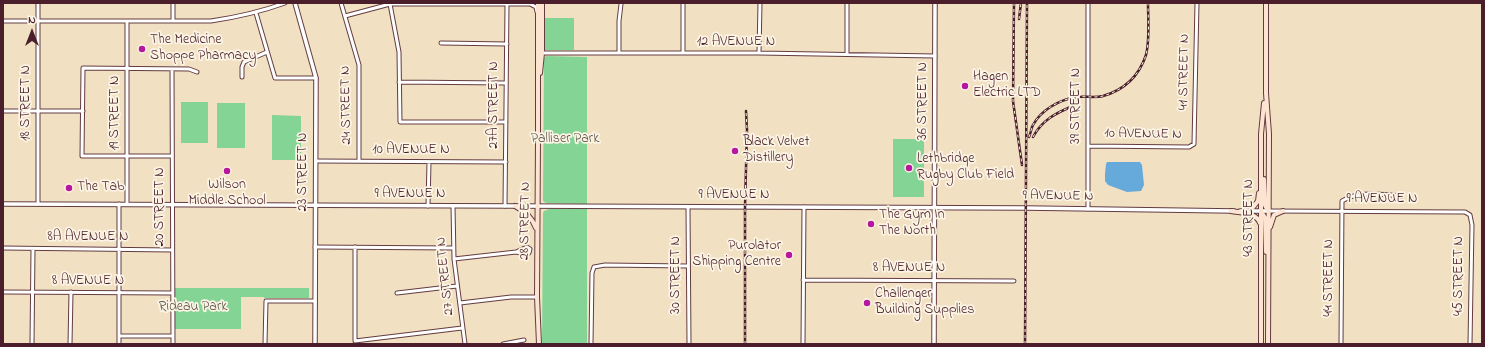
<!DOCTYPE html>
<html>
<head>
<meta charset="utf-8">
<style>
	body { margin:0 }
	#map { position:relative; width:1485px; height:347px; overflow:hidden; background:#f2e0c2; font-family:"Indie Flower",sans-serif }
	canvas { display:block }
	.frame { position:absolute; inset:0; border:4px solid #4a1f2b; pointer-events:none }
	.north { position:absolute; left:12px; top:12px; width:40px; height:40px; -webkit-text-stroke:3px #fcf5e5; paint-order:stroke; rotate:0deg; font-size:11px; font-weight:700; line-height:16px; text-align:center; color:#4a1f2b }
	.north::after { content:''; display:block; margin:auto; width:14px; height:18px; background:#4a1f2b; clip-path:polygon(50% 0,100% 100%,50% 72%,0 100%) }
</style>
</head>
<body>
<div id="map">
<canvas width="1485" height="347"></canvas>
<div class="frame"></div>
<div class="north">N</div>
</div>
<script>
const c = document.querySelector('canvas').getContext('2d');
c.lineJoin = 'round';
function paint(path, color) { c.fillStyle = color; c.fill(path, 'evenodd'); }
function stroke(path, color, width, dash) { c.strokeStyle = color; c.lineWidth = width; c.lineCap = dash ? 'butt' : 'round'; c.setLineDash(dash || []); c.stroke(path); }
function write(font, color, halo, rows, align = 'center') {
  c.font = font + ' "Indie Flower",sans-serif'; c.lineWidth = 3.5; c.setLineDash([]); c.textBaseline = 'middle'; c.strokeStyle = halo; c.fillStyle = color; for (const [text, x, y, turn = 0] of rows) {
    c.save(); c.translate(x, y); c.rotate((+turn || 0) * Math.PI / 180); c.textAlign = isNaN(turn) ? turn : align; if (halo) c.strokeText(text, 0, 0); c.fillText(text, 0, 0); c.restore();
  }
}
paint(new Path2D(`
	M543,18H574V50H545L543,47Z
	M546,56L587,57V204L547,203L544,202L543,200L544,58Z
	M181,102H208V143H181Z
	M217,103H245V148H217Z
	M272,115L301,116V160H272Z
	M893,139H924V197H893Z
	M549,209H587V344H542L543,213L544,211Z
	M173,288H309V298H264V297H241V329H173Z`), '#84d495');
paint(new Path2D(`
	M1107,162H1140L1142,165L1144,185L1141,191L1127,192L1108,185L1105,181V174L1106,164Z`), '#66a9db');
const minor = new Path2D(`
	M173,3V21
	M341,3L359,65V161
	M683,3V53
	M1088,3V209
	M390,4L399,52L400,122H506
	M256,13L275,78H316
	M345,16L390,4H530L536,7L537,12
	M3,21H211C238,17 260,12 285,3
	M441,43L507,44
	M541,53H759L935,56
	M619,53V21L621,4
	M759,53L760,3
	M847,54V3
	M172,69L173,344
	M242,77V67L244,62L267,52
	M399,82L506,83
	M3,111H83
	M1088,146L1189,147L1194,144L1197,3
	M172,156H82L83,68L189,69L197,72
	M316,161L506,162
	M38,204V3
	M119,204V344
	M127,204V21
	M428,206L429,162
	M453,206L454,259L465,344
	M505,206L507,4
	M688,207L689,344
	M1269,211L1465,212L1470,215L1472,225L1470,344
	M315,247L453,248
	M355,247V341L462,328
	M3,248L172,250
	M454,259L516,252L527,247L530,249L529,253L525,254L516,252
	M803,280L1014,281
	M3,292L173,293
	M397,293L457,286
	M460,303L511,297H537
	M119,336H173
	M32,344L33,249
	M70,344L71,292
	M265,344L266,301H315
	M503,344L524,340
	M591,344L592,273L594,267L605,265L688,266
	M803,344L804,207
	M1341,344L1342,201C1359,190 1382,195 1402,196`);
const tertiary = new Path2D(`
	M295,3L316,78L315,344
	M3,204L1026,208L1234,211
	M1240,211H1269
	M934,344L935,3`);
const secondary = new Path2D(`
	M538,3V141L537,297L539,344
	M1266,3V93L1269,134L1268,344
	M540,73L542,53V3
	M1264,179L1265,205L1268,211
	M515,206C525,211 532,217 536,228
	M1231,211C1241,213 1256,212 1260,223
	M1250,211L1258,201L1259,193
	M1261,211L1265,218L1266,252
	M1270,227L1274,215L1283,211
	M1261,344V134L1264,103`);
stroke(minor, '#633c42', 5);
stroke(tertiary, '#633c42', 5.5);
stroke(secondary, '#633c42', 6);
stroke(minor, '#fff', 3);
stroke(tertiary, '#fff', 3.5);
stroke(secondary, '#fde4d1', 4);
const rail = new Path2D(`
	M1014,3L1013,101L1022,165
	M1019,19L1021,3
	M1029,137C1031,133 1031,128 1033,125C1041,110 1059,100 1076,97C1085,96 1095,98 1103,96C1124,90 1139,76 1146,55C1150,39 1148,19 1148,3
	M1033,137C1042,120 1056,113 1073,106
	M745,344V207L747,130L746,111
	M1025,344L1027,3`);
stroke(rail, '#4a1f2b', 2.5);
stroke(rail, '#fcf5e5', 1, [3]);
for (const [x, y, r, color] of [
	[142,49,4,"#b5179e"],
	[965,86,4,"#b5179e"],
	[735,151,4,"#b5179e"],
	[909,168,4,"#b5179e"],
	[227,171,4,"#b5179e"],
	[69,188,4,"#b5179e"],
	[871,224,4,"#b5179e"],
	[789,255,4,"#b5179e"],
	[867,303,4,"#b5179e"]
]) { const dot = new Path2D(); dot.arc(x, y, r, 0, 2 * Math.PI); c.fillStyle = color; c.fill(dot); stroke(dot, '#fcf5e5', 1.5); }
write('14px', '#4a1f2b', '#fcf5e5', [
	["The Medicine",150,41],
	["Shoppe Pharmacy",150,57],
	["Hagen",973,78],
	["Electric LTD",973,94],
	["Black Velvet",743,143],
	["Distillery",743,159],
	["Lethbridge",917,160],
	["Rugby Club Field",917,176],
	["Wilson",227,186,"center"],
	["Middle School",227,202,"center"],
	["The Tab",77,188],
	["The Gym In",879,216],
	["The North",879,232],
	["Purolator",781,247,"right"],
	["Shipping Centre",781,263,"right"],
	["Challenger",875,295],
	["Building Supplies",875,311]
], 'left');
write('14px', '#4a1f2b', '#fcf5e5', [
	["12 AVENUE N",736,43],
	["41 STREET N",1185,72,-89],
	["36 STREET N",924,101,-90],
	["18 STREET N",27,103,-90],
	["24 STREET N",347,105,-91],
	["27A STREET N",495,105,-90],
	["39 STREET N",1077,106,-90],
	["19 STREET N",116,113,-90],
	["10 AVENUE N",1143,135,1],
	["10 AVENUE N",411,151],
	["23 STREET N",304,172,-90],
	["9 AVENUE N",410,195],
	["9 AVENUE N",734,196],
	["9 AVENUE N",1058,197,1],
	["9 AVENUE N",1382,200],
	["20 STREET N",161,207,-90],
	["43 STREET N",1250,218,-90],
	["28 STREET N",526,221,-89],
	["8A AVENUE N",88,238],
	["8 AVENUE N",909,269],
	["30 STREET N",677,275,-90],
	["27 STREET N",446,276,-96],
	["45 STREET N",1460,276,-90],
	["44 STREET N",1330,278,-90],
	["8 AVENUE N",88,282]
]);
write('14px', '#5b554b', '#fcf5e5', [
	["Palliser Park",565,140],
	["Rideau Park",193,308]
]);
</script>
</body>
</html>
